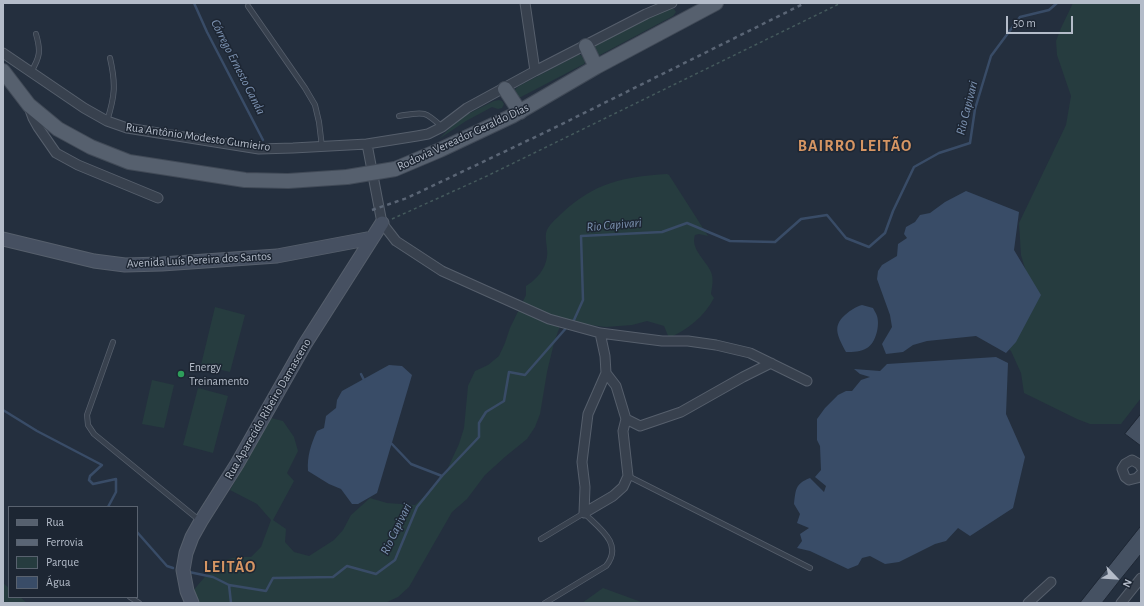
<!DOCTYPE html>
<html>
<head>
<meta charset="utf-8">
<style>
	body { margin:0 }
	#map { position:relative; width:1144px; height:606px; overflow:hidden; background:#242f3e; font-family:"Alegreya Sans",sans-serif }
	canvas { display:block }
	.frame { position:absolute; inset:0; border:4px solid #b4bcc9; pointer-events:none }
	.legend { position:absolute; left:8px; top:506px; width:130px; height:92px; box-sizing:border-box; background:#1d2633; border:1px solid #59626f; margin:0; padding:5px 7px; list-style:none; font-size:12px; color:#b4bcc9 }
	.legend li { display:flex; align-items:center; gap:8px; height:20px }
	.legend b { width:20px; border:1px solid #59626f }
	.north { position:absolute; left:1096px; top:558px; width:40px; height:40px; -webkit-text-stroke:3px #1d2633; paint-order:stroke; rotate:115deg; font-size:11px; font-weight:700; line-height:16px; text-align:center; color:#b4bcc9 }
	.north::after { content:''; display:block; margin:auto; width:14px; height:18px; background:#b4bcc9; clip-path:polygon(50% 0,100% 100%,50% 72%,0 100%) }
	.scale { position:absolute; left:1006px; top:16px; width:67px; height:18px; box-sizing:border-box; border:2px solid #b4bcc9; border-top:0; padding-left:5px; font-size:12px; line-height:14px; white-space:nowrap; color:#b4bcc9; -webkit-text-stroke:3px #1d2633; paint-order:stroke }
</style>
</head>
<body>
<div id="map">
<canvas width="1144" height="606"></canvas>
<div class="frame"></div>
<ul class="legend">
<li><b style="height:5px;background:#56606e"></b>Rua</li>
<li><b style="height:5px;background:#5a6575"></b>Ferrovia</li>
<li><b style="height:11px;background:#263c3f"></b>Parque</li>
<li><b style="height:11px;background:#394c67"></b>Água</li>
</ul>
<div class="north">N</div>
<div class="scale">50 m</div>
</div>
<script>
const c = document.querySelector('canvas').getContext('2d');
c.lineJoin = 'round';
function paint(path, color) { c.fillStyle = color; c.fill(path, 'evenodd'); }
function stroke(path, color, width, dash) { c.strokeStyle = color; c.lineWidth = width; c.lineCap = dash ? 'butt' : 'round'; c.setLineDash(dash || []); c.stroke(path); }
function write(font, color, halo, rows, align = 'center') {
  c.font = font + ' "Alegreya Sans",sans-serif'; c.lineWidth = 3; c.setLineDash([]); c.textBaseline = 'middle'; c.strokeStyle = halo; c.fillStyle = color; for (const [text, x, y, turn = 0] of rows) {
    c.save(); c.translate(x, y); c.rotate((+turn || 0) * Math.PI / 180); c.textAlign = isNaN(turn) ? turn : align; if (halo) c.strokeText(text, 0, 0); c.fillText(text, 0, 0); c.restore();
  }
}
paint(new Path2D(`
	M1073,3H1141V398L1121,424H1090L1077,419L1024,393L1021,373L1011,351L1000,341L1027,275L1021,255L1019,223L1066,125L1071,96L1057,55L1056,41L1061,28Z
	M670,7L674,9L676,12L673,16L600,55L594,54V49L595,45Z
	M578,55H581L586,61L584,64L519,98L514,97L512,92L519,86Z
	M499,100L502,101L504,104L502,108L498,109L492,107L466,121L439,139L460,118L494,101Z
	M667,174L669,175L708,236L699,234L695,235C690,249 706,260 711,272C714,279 712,287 711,294L714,298C704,317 688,329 669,338L664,326L647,321L632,325L606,327L567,322L560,326L554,343L547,372L540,414L535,427L527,439L506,456L485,475L467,499L452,512L409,587L398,597L385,603H196L192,592C200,583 213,566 223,561C231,557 242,557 251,557L261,547L271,520L257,504L230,490L271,418L283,421L294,437L298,451L287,473L294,481L273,520L286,529L285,542L294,552L309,556L334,540L343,530L351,515L370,498L387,503L415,505L437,484L446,472L459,444L464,428L468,386L475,371L488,365L499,356L505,343L510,328L526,295V286C536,280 545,270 547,257C548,249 545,241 546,233C548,225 556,219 561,214C595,182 623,177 667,174Z
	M215,307L245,315L230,372L201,365Z
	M152,380L174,385L164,428L142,424Z
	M198,388L228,396L213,453L183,445Z
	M3,583L9,588V597H20L27,603H3Z
	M603,588L644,603H582Z`), '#263c3f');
paint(new Path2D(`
	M966,191L1019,212L1014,250L1041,295L1016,342L1006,353L976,336L927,341L913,345L903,352L886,354L882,344L892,327L890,315L877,279L878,271L882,265L897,256L898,244L907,238L904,234L906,227L915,222L920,215L930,213L945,202Z
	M862,305L873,308C874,310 876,313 877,316C880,325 876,343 867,348C861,352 853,352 846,352C839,338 831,327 845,315C851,310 855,307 862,305Z
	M996,357L1008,363L1006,414L1025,457L1013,508L970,536L958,528L946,541L935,544L899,562L885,564L870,556L862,558L858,565L848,569L810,551L797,548L802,541L800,534L809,528L797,523L800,514L794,504C796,489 795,484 810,478L824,492L826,486L815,477L821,470L820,446L817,440V419L825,408L838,395L846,391H852L861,380L870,377L860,374L854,369L880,371L887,364Z
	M389,365L402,366L412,375L377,493L358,504H352L341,489L329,484L308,471C307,456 311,444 317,431L324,428L326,416L336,408L337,400L342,391Z`), '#394c67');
stroke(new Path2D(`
	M194,3L207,32L263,140
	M571,323L574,320L583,300L581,236L662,232L687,223L730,241L775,242L801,219L827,215L846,238L869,247L885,233L893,211L914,167L939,153L970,143L975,109L991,56L1020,17L1049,10L1057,3
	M361,374L364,380
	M3,410L37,431L102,465L90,476L89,480L93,484L116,479V492L108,507
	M390,442L411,464L442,476
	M137,532L167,566L173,568
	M189,572L213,577L229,585
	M231,603L229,585L266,591L273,578L333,577L347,566L376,574L395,560L417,507L442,476L479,437V423L486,412L504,401L509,372L525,375L567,327`), '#394c67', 2.5);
const building = new Path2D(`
	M1141,414V446L1125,434Z
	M1141,526V554L1120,580L1102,603H1080Z`);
paint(building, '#455162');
stroke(building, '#1f2835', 1);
const lane = new Path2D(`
	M248,6L305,88L315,105L319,122L322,147
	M31,72C40,57 41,51 36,34
	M399,116C423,112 424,110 442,127
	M107,121C115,96 116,84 110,58
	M113,342L87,415L88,425L94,434L199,520
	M628,476L810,568
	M541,539L584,513C599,528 624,544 606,566L545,603
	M130,597L139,603`);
const street = new Path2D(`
	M525,3L535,71
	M3,53L84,108L107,121L127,128L259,149L293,148L367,144L417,136L428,134L442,127L467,108L535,71L646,14L672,3
	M29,107L33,118L38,127L56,153L78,165L158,198
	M367,144L382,223L396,241L442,271L549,319L600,333L662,341H688L716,345L750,353L807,381
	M600,333L605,356L606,373L616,386L626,419L623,431L628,476L623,487L613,496L584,513L585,487L582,462L588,414L606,373
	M626,419L640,426L681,412L743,377L771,363
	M1141,467L1139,464L1132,460L1125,464L1122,469L1125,477L1129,480L1137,478L1141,474
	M1028,603L1051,582
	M1121,603L1141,578`);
const secondary = new Path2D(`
	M3,239L94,261L125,265L162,264L277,256L372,238
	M192,603L187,591L183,570L186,553L192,537L201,521L237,464L305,344L382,223`);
const primary = new Path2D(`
	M586,46L596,67
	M3,71L29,105L58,129L91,147L129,162L245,180L288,181L347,177
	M505,89L520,112
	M395,169L440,150L512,116L596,67L716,3`);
stroke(lane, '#565f6c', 6);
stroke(street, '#565f6c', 11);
stroke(secondary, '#565f6c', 15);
stroke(primary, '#414a57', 16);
stroke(new Path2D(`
	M392,219L487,176L841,3`), '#44595c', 1.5, [3, 3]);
stroke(lane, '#38414e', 4.5);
stroke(street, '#38414e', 9);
stroke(secondary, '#465061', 13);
stroke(primary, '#56606e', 14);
stroke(new Path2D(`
	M372,210L407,198L552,129L805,3`), '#5a6575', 2.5, [4, 4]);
const primaryBridge = new Path2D(`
	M347,177L395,169`);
stroke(primaryBridge, '#414a57', 16, []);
stroke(primaryBridge, '#56606e', 14);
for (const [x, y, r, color] of [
	[181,374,4,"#2e9e5b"]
]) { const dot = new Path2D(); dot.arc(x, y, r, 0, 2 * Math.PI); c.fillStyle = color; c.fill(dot); stroke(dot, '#1d2633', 1.5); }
write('12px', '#b4bcc9', '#1d2633', [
	["Rua Antônio Modesto Gumieiro",198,137,8],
	["Rodovia Vereador Geraldo Dias",463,137,-25],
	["Avenida Luís Pereira dos Santos",199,260,-3],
	["Rua Aparecido Ribeiro Damasceno",268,409,-60]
]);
write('12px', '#b4bcc9', '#1d2633', [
	["Energy",189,367],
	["Treinamento",189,381]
], 'left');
write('italic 13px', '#7c92b1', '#1d2633', [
	["Córrego Ernesto Ganda",238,67,63],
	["Rio Capivari",967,108,-76],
	["Rio Capivari",614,225,-5],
	["Rio Capivari",396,529,-64]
]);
c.letterSpacing = '1px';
write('bold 16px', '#d59563', '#1d2633', [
	["BAIRRO LEITÃO",855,146],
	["LEITÃO",230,567]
]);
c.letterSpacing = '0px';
</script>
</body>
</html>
